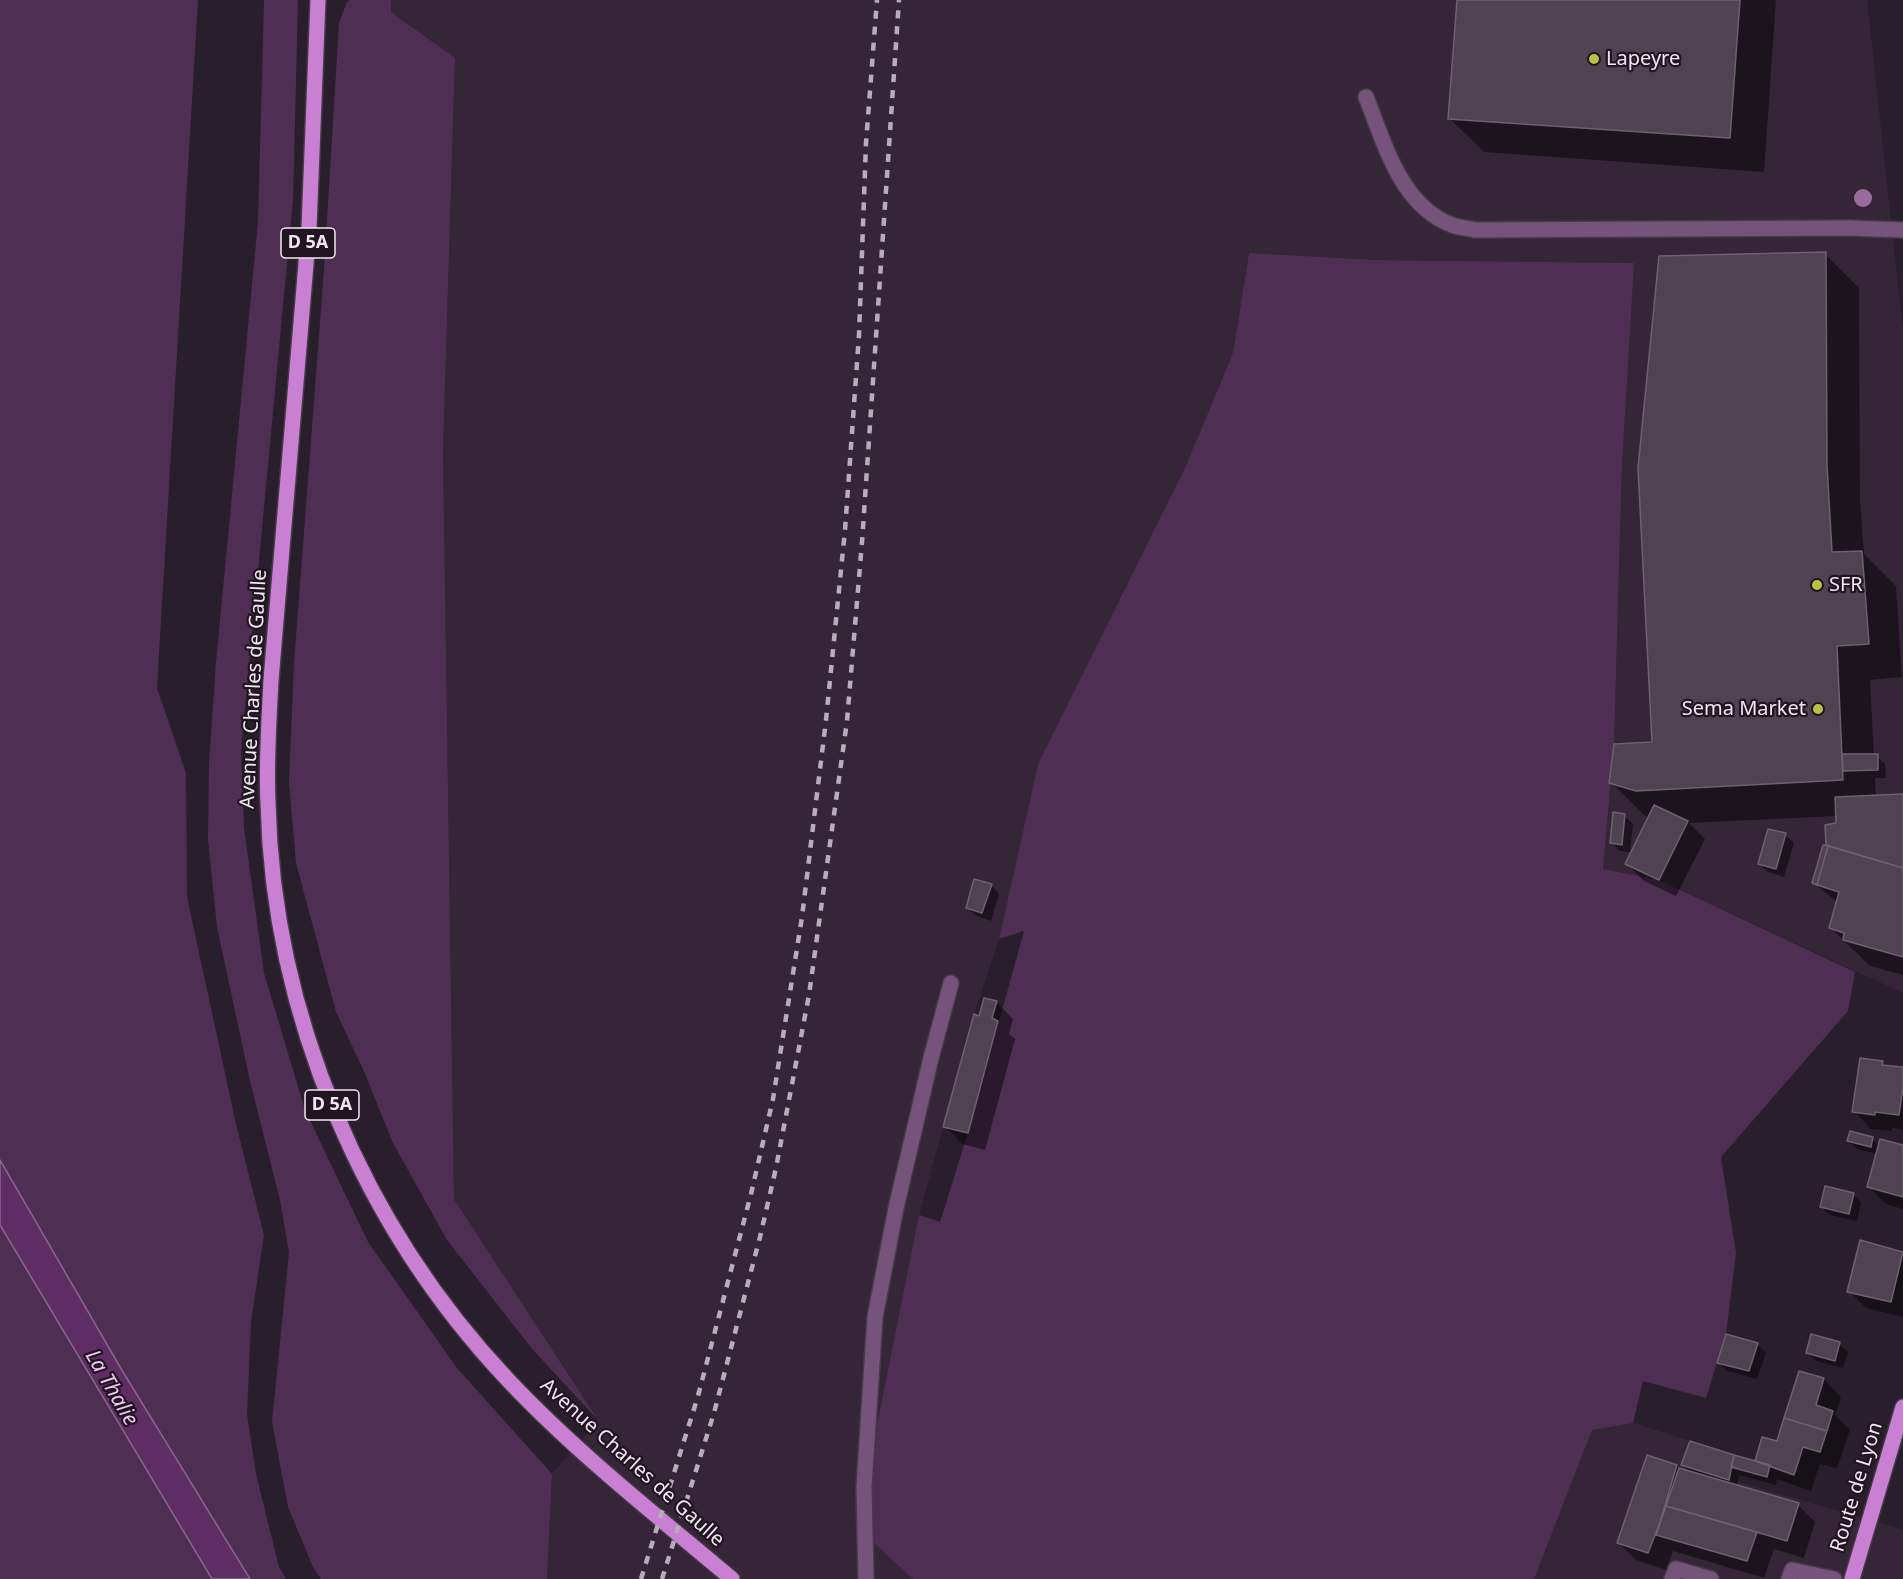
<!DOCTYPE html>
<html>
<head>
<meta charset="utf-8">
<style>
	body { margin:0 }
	canvas { display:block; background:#291e2b }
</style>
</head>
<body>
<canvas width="1903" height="1579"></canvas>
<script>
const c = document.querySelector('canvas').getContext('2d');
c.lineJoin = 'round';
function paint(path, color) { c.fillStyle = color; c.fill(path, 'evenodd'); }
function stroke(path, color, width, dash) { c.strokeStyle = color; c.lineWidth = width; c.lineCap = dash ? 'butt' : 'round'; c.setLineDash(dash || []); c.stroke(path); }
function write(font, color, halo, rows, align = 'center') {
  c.font = font + ' "Noto Sans",sans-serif'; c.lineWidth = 4.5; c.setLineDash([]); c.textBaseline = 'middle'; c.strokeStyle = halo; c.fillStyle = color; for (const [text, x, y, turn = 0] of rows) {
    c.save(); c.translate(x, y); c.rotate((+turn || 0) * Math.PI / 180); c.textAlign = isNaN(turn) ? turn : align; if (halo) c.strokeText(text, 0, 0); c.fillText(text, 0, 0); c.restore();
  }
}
paint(new Path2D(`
	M391,0H1867L1903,332V993L1659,880L1603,869L1614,744L1622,465L1633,263L1376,260L1249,253L1233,353L1185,468L1038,764L999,939L974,1014L919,1215L874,1440L871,1539L913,1579H547L552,1474L598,1420L454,1199L443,450L455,58L391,12Z
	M1633,1423L1690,1441L1681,1465L1903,1530V1579H1534L1592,1429Z`), '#352637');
paint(new Path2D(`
	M0,0H198L157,688L186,773L187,897L236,1124L264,1235L251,1322L247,1414L256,1474L279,1567L286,1579H250L123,1372L0,1160Z
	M264,0H298L293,200L241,751L244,828L264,973L305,1110L368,1242L457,1368L552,1474L547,1579H321L313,1567L288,1507L272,1422L289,1252L280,1200L250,1081L217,927L208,840L209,764L216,662L258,222Z
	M350,0H391V12L455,58L443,450L454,1199L598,1420L533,1350L447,1240L393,1143L363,1069L336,1012L296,863L289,782L294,663L324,270L339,23L347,2Z
	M1249,253L1376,260L1634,263L1622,465L1614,744L1603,869L1659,880L1855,972L1848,1011L1721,1157L1736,1253L1726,1334L1706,1398L1643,1381L1633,1423L1592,1430L1534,1579H913L871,1540L874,1440L919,1215L940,1222L968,1133L1024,931L999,939L1038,764L1185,468L1233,353Z
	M0,1225L212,1579H0Z`), '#4f2e53');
const water = new Path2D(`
	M0,1160L123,1372L250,1579H212L0,1225Z`);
paint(water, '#5d2d63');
stroke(water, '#89658d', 1.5);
paint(new Path2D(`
	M1458,0H1776L1764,172L1484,152L1449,118Z
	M1825,254L1859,288L1860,500L1864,554L1896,586L1902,677L1870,680L1874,756H1877L1885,764L1886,778H1875L1876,797L1903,796V975L1870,966L1831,928L1838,903L1814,883L1828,847L1827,827L1837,824V816L1689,823L1705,839L1676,896L1644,881L1627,864L1650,818L1645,816L1611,782L1654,744Z
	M1625,816L1633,824L1630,852L1620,851L1612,843Z
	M1785,835L1794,843L1784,877L1768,872L1759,864Z
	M991,885L999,894L991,921L976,916L967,908Z
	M996,1002L1013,1019L1009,1034L1015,1039L985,1150L962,1144L945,1126L981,1017Z
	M1882,1063L1886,1067L1903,1068V1130L1892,1128V1131L1871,1129L1854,1111Z
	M1872,1139L1879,1146L1903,1147V1209L1886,1204L1869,1187L1877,1154L1857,1149L1849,1140Z
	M1853,1194L1861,1202L1857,1221L1830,1215L1821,1207Z
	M1862,1242L1903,1253V1317L1866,1308L1849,1291Z
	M1757,1344L1766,1353L1757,1379L1727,1371L1718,1362Z
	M1839,1344L1848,1352L1843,1368L1816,1361L1807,1352Z
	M1824,1379L1841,1397L1835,1415L1850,1430L1837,1468L1820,1464L1811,1491L1777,1479L1776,1485L1739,1475L1737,1487L1798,1505L1815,1522L1804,1558L1774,1549L1764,1578L1673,1551L1666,1570L1636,1560L1618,1542L1677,1466L1680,1470L1691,1473L1682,1464H1761L1778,1443Z`), '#0007');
const building = new Path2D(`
	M1457,0H1740L1730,138L1448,119Z
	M1826,252L1827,465L1832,552L1862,551L1869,644L1837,646L1843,780L1636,791L1609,783L1614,744L1652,742L1638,468L1659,256Z
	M1842,754H1878V770L1843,771Z
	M1903,794V868L1826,845L1825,825L1836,823L1835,797Z
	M1654,805L1688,821L1659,880L1625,864Z
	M1613,812L1625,814L1622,845L1610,843Z
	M1768,829L1786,833L1776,869L1758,864Z
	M1823,845L1828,846L1817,885L1812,883Z
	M1828,846L1903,868V957L1843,940L1844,933L1829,928L1839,892L1817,885Z
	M974,879L992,884L982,913L966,908Z
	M984,998L997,1001L992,1018L998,1021L968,1133L943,1127L974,1014L979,1016Z
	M1860,1058L1883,1061L1882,1065L1903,1067V1088L1899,1115L1875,1112V1115L1852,1112Z
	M1850,1131L1873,1137L1871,1147L1847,1141Z
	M1880,1139L1903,1145V1197L1867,1187Z
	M1825,1186L1854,1193L1849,1214L1820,1207Z
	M1860,1240L1903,1252L1891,1302L1847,1292Z
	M1726,1334L1758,1343L1749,1371L1717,1363Z
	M1811,1334L1840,1342L1835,1361L1806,1353Z
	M1799,1371L1824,1378L1816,1405L1833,1411L1827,1431L1784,1418Z
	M1784,1418L1827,1431L1820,1452L1803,1447L1794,1475L1755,1461L1762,1437L1777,1441Z
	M1690,1441L1734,1455L1729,1480L1681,1465Z
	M1647,1455L1677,1465L1660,1522L1648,1553L1617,1543Z
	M1734,1455L1770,1465L1767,1477L1731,1467Z
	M1679,1468L1799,1503L1787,1541L1666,1506Z
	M1666,1506L1757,1532L1747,1561L1656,1535Z`);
paint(building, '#4f4351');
stroke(building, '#6e616f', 1.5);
const minor = new Path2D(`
	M1366,97C1385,144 1400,205 1452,225C1459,228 1468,228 1475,230L1850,228L1903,230
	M866,1579L864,1487L875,1317L896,1208L931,1058L951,983
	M1672,1579L1676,1569L1711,1579
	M1789,1579L1792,1570L1834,1579`);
const major = new Path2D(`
	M318,0L309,228L271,680C269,721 266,762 268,803C273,1015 363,1227 509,1381C577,1453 656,1515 732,1579
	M1852,1579L1903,1407`);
stroke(minor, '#453a47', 18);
stroke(major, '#453a47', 18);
stroke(minor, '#76537a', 15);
stroke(major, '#c980d2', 15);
stroke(new Path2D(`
	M641,1579L698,1396L751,1194L773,1099L802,917L826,720L845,530L859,335L866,143L877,0
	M662,1579L714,1413L760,1237L776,1168L809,995L847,721L862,542L899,0`), '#b6aeb8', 4.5, [8, 8]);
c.fillStyle = '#996c9e';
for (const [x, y] of [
	[1863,198]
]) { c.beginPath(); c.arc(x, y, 9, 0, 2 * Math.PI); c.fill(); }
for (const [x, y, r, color] of [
	[1594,59,6,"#b8c147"],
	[1817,585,6,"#b8c147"],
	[1818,709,6,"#b8c147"]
]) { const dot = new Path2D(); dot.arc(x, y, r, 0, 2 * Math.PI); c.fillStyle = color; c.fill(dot); stroke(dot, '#201521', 2); }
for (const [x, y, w] of [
	[308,243,54],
	[332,1105,54]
]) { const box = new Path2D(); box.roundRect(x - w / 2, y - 15, w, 30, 4.5); c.fillStyle = '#201521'; c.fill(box); stroke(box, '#efe7f0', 1.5); }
write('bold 18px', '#efe7f0', null, [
	["D 5A",308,243],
	["D 5A",332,1105]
]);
write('20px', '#efe7f0', '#201521', [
	["Lapeyre",1606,59],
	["SFR",1829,585],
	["Sema Market",1806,709,"right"]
], 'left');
write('20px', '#efe7f0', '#201521', [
	["Avenue Charles de Gaulle",254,689,-87],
	["Avenue Charles de Gaulle",632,1463,42],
	["Route de Lyon",1857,1487,-73]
]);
write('italic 21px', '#f2c6f6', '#201521', [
	["La Thalie",111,1388,60]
]);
</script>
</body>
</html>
